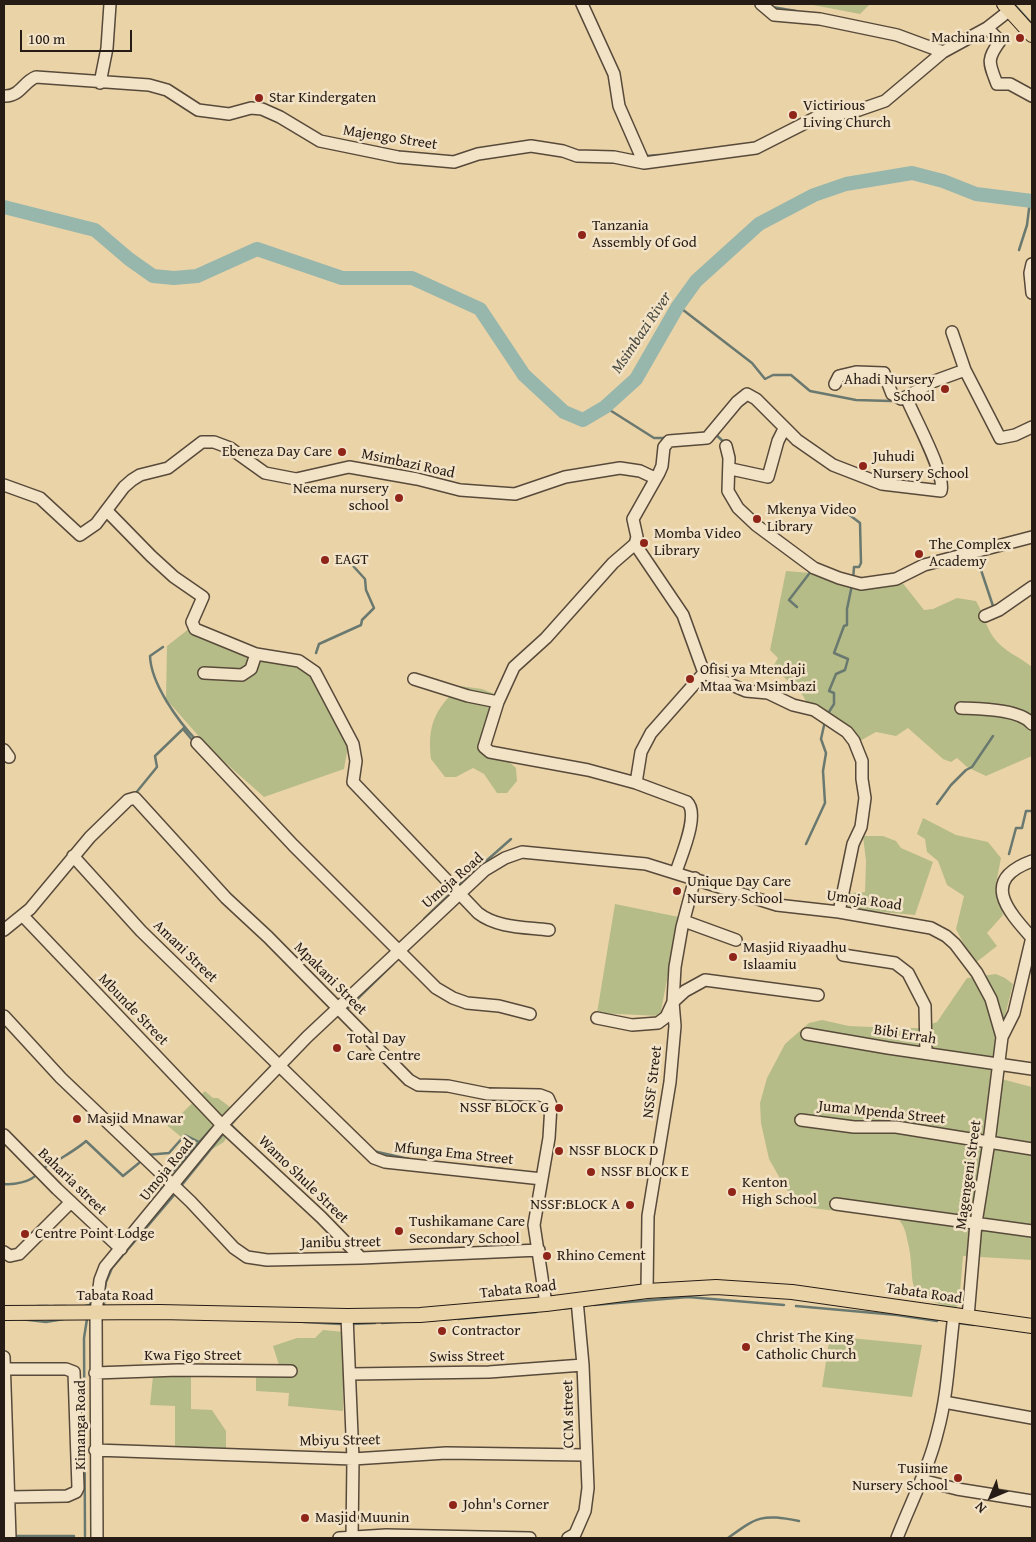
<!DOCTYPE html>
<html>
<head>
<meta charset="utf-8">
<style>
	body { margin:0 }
	#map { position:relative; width:1036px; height:1542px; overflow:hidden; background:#ebd3a8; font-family:"Gentium Book Plus",serif }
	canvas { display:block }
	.frame { position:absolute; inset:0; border:5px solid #261c15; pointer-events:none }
	.north { position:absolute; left:966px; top:1472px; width:50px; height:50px; -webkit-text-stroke:4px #f2e2c6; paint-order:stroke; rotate:225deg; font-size:14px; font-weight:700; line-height:20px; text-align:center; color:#261c15 }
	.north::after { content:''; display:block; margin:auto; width:18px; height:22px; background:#261c15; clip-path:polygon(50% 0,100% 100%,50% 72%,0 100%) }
	.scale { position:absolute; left:20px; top:30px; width:112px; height:22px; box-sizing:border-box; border:2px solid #261c15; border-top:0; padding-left:6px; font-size:15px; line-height:18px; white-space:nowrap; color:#261c15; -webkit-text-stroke:4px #f2e2c6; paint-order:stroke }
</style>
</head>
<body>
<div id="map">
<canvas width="1036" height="1542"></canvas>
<div class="frame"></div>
<div class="north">N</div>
<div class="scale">100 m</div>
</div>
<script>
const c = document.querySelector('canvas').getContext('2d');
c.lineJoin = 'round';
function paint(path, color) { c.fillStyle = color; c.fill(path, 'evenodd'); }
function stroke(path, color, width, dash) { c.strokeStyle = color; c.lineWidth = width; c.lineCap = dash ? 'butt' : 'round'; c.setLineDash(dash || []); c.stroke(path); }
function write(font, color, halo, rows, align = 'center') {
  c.font = font + ' "Gentium Book Plus",serif'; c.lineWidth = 5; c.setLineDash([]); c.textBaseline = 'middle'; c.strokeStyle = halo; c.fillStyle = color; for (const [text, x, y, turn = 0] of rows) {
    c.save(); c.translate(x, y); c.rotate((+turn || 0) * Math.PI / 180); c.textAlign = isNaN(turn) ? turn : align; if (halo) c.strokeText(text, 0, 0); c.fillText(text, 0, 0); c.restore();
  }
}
paint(new Path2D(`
	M808,4H870L860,14Z
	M786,571L824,574L863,584L898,577L924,610L933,609L957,598L976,601C983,613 986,627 994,638C1003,651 1020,657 1032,667V756L986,776L967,767L957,758L951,762L943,759L908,728L896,736L876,732L858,742L807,704C802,687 785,683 774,665L778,658L770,650Z
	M195,624L214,644L308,667L350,735L344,769L264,797L210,749L166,699L167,646Z
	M460,686L482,689L497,695L487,743L516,768L517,781L507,793H497L484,774L473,768L456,777H445L431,759C427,725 435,709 460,686Z
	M923,818L956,835L988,842L1001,858L996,884L1003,915L987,933L997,946L974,964L956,929L964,896L947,885L938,861L927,852L925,839L917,834Z
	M863,836H883L896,841L901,848L933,862L915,915L848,909L850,893L865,892L866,861Z
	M615,904L679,917L660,1016L597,1013Z
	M996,974L1005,978L1013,984L990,1076L1032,1087V1260L963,1256L959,1305L954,1308C897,1294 919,1284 907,1239C906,1232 903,1223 897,1218C881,1205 856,1211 837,1211C824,1210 811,1208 798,1205L786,1189L769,1159L761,1123L760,1103L767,1078L785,1044L809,1023L822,1020L849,1026L895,1028H919L937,1022L967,978Z
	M205,1091L213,1098H218L238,1113L224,1142L206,1153L186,1141L163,1122L174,1114H181Z
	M323,1330L344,1332L343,1411L288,1406L289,1393L256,1391V1376H294L296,1367L279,1365L273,1346L297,1338H315Z
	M830,1336L922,1345L912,1397L822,1387Z
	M153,1376H191V1409L212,1410L226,1431V1448H175V1406L150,1405Z`), '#b6bc88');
stroke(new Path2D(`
	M1014,4L1032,24
	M772,7L796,11
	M847,106L863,103
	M645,156L659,155
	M1019,250L1027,225L1030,201
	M678,306L752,363L765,379L773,375H791L810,391L856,400L891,401
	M605,407L654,438H666
	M714,433L725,443
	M843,510L860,523L861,563L859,567H854L853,580
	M976,555L993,606
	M797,607L789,600L812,570
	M163,647L150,656C151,684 178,721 197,741
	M316,653L319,644L361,625L362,620L374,608L366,590L365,579L344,556
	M827,715L834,704V693L829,691L836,674L845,670L848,659L834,653L844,626L847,625V609L852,585
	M183,729L193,741
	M135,794L157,767L155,756L185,727
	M937,804L951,785L966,770L972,767L993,736
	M806,844L825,803L823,771L826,753L821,739L825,721
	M1009,854L1016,828H1022L1026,811H1032
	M459,885L511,839
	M424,919L450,894
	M346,1010L393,964
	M231,1125L248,1142
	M229,1127L242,1112
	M373,1151L409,1159
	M146,1155L169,1153L185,1135L199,1142
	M474,1166L503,1169
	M42,1168C49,1167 81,1146 86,1141L123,1176L139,1163
	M168,1177L211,1129
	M159,1178L162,1192
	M4,1184C13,1185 31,1182 37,1174
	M181,1186L223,1134
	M104,1293L106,1282L112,1268L175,1194
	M104,1298V1305
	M594,1305L688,1297L784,1305
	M37,1306H48
	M54,1306H66
	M85,1306L90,1305L94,1286
	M796,1306L897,1315L937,1321
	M559,1309L570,1308
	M85,1317L87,1319L84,1338L85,1536
	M20,1319L46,1322L64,1319
	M458,1319L536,1312
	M4,1320L12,1319
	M304,1322L340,1324
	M382,1323L451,1319
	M958,1323L974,1325
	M352,1324L375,1323
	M15,1536H74
	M728,1538C758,1516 762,1514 799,1521`), '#6a7970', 2.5);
stroke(new Path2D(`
	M4,207L95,230L129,259L153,276L174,278L197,276L257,249L342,278H412L480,309L524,375L564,412L583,420L605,407L636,379L678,306L696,281L759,224L814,195L846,184L912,173L943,181L976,194L1032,201`), '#98b7ac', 14);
const minor = new Path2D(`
	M582,4L614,74L619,106L644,163
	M761,4L774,15L820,19L897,35L943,52L987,28L1010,10
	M987,28L1000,41C986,60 989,63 997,84H1010L1032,96
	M100,83L107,48L110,4
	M4,96C20,97 23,82 36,77L149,85L167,90L198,110L229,114L251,108L262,109L280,117L320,141L398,157L454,162L478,154L531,146L563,151L577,156L614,157L644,163L756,148L817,117L859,110L885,101L943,52
	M1032,264L1030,273L1032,293
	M952,332L965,370L1000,438L1015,435L1032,427
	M906,397L932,382L965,370
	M726,446L729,458L728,491L738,508L756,525L814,568L839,578L861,584L896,579L924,565L1032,537
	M731,469L768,477L778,441L784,429
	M4,485L40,498L80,535L96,524L124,487L132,480L140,475L168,468L202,442H214L230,448L265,473L296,479L349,467L417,479L460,490L515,494L565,477L620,468L640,471L655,478
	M107,511L151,556L174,577L203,597L192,622L195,629L256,654L299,661L315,672L353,744L356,761L353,782L478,913C497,928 525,927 549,930
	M635,544L683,615L704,673
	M985,616L999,610L1032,587
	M204,673L242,675L251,669L256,654
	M414,679L468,696L498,702
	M961,708C980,709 1020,709 1032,724
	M197,743L293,845L436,988L453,998L467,1003L499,1006L530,1014
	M4,750L9,757
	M636,783L641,752L651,733L704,673L746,691L768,693L793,705L814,710L847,732L854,741L862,761V779L865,798L861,827L853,844L839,912
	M73,856L141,931L374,1158L385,1162L542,1179
	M676,872C681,856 700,814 687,802L636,783L588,770L490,752L484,747L498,702L514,667L546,638L613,563L635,544L637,537L633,519L659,473L662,466L664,447L669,441L707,438L737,402L747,394L756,399L797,440L833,465L882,484L941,491C946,474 914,417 906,397L901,399L892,394L884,373L856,372L839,376L835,384
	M23,916L222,1125L321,1217L361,1258
	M684,921L736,940
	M4,930L30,909L90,837L128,800L135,798L226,898L268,937L409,1080L418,1085L448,1086L488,1094L540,1095L548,1098L551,1105L549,1138L534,1225L546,1304
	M1032,938C1007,910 980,880 1032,861
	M843,955L895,963L908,973L925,1006L926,1053
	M4,1016L61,1078L191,1202L234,1248L247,1257L267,1260L361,1258L539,1250
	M597,1018L632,1025L658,1023L666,1017L673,1002L685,991L705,980L818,995
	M807,1034L888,1048L1032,1069
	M1002,1037L1014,1013L1032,937
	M801,1120L854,1127H896L1032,1149
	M4,1135L57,1189L121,1249
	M836,1204L1032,1231
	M4,1252L10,1256L19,1254L71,1202
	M647,1291L648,1216L670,1082L675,1026L673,1002L675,967L682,927L695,878
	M347,1316L353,1459L352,1538
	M4,1357L10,1538
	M4,1369H66L74,1372L78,1488L76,1492L67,1496L9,1497
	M95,1373L178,1370L291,1371
	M351,1374L489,1372L583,1365
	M944,1402L1032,1418
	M95,1450L353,1459L446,1453L585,1455
	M921,1480L957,1489L1032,1501
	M97,1538L96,1312L100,1280L105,1267L222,1125L307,1037L485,870L505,858L522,852L646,864L777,905L839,912L931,928L946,936L955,944L977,973L991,999L1002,1037L989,1142L976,1223L968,1317
	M339,1538L386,1535L530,1538
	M568,1538L575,1534L585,1511L588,1488L583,1365L577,1300
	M897,1538C911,1502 929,1468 938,1430C948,1393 949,1353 954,1315`);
const major = new Path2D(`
	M1004,4L1032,35
	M4,1313L159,1312L347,1316L420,1315L546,1304L647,1291L716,1287L792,1292L1032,1326`);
stroke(minor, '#574a3a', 14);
stroke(major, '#261c15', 16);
stroke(minor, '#f2e2c6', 11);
stroke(major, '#ebd3a8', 14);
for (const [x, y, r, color] of [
	[1020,38,5,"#8f2418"],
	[259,98,5,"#8f2418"],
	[793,115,5,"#8f2418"],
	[582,235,5,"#8f2418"],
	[945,389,5,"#8f2418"],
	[342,452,5,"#8f2418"],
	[863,466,5,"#8f2418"],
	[399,498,5,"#8f2418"],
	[757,519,5,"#8f2418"],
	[644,543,5,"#8f2418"],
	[919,554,5,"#8f2418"],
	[325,560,5,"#8f2418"],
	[690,679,5,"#8f2418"],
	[677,891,5,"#8f2418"],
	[733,957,5,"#8f2418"],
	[337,1048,5,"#8f2418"],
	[559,1108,5,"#8f2418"],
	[77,1119,5,"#8f2418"],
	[559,1151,5,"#8f2418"],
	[591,1172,5,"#8f2418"],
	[732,1192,5,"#8f2418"],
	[630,1205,5,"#8f2418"],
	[399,1231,5,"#8f2418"],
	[25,1234,5,"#8f2418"],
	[547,1256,5,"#8f2418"],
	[442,1331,5,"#8f2418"],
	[746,1347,5,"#8f2418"],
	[958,1478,5,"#8f2418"],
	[453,1505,5,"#8f2418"],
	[305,1518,5,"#8f2418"]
]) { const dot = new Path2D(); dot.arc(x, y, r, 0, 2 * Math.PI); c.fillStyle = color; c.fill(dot); stroke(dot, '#f2e2c6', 2); }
write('15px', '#261c15', '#f2e2c6', [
	["Machina Inn",1010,38,"right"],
	["Star Kindergaten",269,98],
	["Victirious",803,106],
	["Living Church",803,123],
	["Tanzania",592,226],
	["Assembly Of God",592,243],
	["Ahadi Nursery",935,380,"right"],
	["School",935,397,"right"],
	["Ebeneza Day Care",332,452,"right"],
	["Juhudi",873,457],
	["Nursery School",873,474],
	["Neema nursery",389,489,"right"],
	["school",389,506,"right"],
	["Mkenya Video",767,510],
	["Library",767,527],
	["Momba Video",654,534],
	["Library",654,551],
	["The Complex",929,545],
	["Academy",929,562],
	["EAGT",335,560],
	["Ofisi ya Mtendaji",700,670],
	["Mtaa wa Msimbazi",700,687],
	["Unique Day Care",687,882],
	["Nursery School",687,899],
	["Masjid Riyaadhu",743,948],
	["Islaamiu",743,965],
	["Total Day",347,1039],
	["Care Centre",347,1056],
	["NSSF BLOCK G",549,1108,"right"],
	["Masjid Mnawar",87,1119],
	["NSSF BLOCK D",569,1151],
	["NSSF BLOCK E",601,1172],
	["Kenton",742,1183],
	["High School",742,1200],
	["NSSF:BLOCK A",620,1205,"right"],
	["Tushikamane Care",409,1222],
	["Secondary School",409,1239],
	["Centre Point Lodge",35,1234],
	["Rhino Cement",557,1256],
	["Contractor",452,1331],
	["Christ The King",756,1338],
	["Catholic Church",756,1355],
	["Tusiime",948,1469,"right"],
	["Nursery School",948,1486,"right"],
	["John's Corner",463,1505],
	["Masjid Muunin",315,1518]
], 'left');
write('15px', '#261c15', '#f2e2c6', [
	["Majengo Street",390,138,9],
	["Msimbazi Road",408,464,12],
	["Umoja Road",453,881,-41],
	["Umoja Road",864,901,8],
	["Amani Street",185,952,44],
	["Mpakani Street",330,979,45],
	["Mbunde Street",133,1010,46],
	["Bibi Errah",905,1035,9],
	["NSSF Street",653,1082,-83],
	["Juma Mpenda Street",882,1113,6],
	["Mfunga Ema Street",454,1154,6],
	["Umoja Road",167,1170,-51],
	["Magengeni Street",969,1175,-82],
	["Wamo Shule Street",303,1180,44],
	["Baharia street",72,1182,44],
	["Janibu street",341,1243,-1],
	["Tabata Road",518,1290,-6],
	["Tabata Road",924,1294,8],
	["Tabata Road",115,1296],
	["Kwa Figo Street",193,1356],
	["Swiss Street",467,1357,-1],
	["CCM street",569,1414,-91],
	["Kimanga Road",81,1425,-90],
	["Mbiyu Street",340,1441,-1]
]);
write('italic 16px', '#484a42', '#f2e2c6', [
	["Msimbazi River",642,333,-56]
]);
</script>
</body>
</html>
